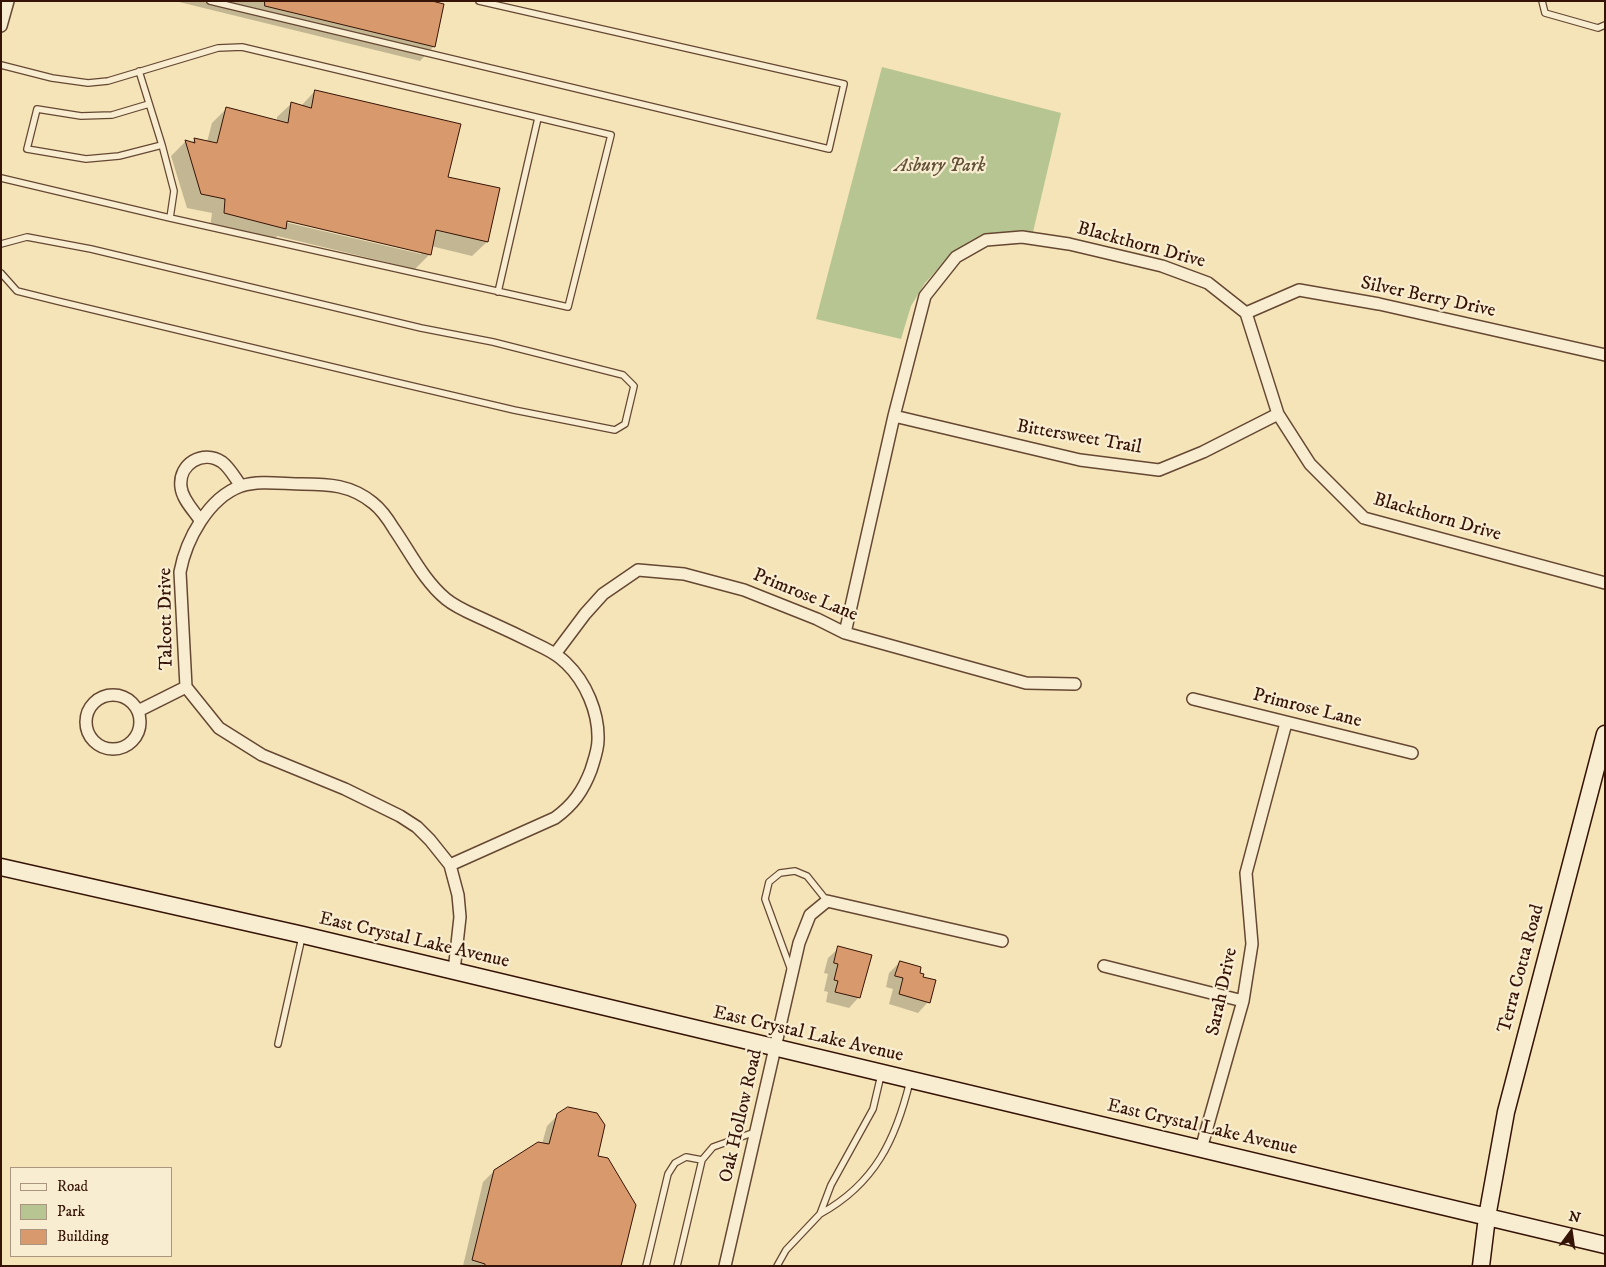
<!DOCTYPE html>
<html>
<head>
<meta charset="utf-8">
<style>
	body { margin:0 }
	#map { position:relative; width:1606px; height:1267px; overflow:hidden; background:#f4e4b8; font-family:"IM FELL DW Pica",serif }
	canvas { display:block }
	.frame { position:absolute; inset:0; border:2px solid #351306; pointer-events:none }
	.legend { position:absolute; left:10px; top:1167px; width:162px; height:90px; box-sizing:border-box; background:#f8edd1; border:1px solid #aa9680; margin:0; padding:6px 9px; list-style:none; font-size:15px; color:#351306 }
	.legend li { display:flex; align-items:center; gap:10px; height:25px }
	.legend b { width:25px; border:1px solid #aa9680 }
	.north { position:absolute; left:1546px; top:1207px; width:50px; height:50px; -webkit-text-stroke:4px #f8edd1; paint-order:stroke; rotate:14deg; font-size:14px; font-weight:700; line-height:20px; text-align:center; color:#351306 }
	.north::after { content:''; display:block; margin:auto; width:18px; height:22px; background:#351306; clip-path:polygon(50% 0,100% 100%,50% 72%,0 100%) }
</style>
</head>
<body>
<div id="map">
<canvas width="1606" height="1267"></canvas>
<div class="frame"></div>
<ul class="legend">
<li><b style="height:6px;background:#f8edd1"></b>Road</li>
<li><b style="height:14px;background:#b7c592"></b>Park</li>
<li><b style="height:14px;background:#d89a6c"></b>Building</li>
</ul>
<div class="north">N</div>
</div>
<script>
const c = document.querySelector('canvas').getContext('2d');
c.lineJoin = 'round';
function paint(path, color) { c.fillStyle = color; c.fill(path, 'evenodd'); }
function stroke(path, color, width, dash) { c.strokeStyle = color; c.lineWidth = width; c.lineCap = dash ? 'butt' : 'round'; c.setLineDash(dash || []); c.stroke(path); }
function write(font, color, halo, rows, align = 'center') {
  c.font = font + ' "IM FELL DW Pica",serif'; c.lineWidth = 4.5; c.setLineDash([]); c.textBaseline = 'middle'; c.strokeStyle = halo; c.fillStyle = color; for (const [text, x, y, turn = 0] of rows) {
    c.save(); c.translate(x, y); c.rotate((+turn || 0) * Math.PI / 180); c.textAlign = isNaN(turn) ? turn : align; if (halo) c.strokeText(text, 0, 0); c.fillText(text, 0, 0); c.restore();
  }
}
paint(new Path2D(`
	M882,67L1061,113L1033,232L984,237L952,253L925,283L911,306L901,339L816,319Z`), '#b7c592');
paint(new Path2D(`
	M175,1H426L434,46L420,61Z
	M315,91L446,178L487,242L472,256L431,246L429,255L415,269L277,236L271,243L210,228L212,213L187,208L171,156L185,142L191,143L195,139L207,142L212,123L226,109L277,121V117L292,103L301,106ZM281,219L421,252V254L280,221Z
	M839,948L859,997L849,1008L826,1002L828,992L824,991L828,974L824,973L828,958Z
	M900,962L918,974L928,1002L918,1013L889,1004L893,989L886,987L889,973Z
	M558,1115L597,1157L620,1266H463L483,1182L494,1171L542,1144L547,1126Z`), '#0003');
const building = new Path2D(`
	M265,1H432L444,4L435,47L265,6Z
	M315,90L461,124L448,177L500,188L488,242L436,230L431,255L287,221L286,229L224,213L225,199L201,194L185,140L195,143L194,138L217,143L226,107L288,123L291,102L311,108Z
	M838,946L872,955L860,998L835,992L838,981L834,980L838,964L834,963Z
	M900,961L921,967L920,973L924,974L923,977L936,980L930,1003L899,994L903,978L895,976Z
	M568,1107L597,1113L605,1125L598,1156L608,1158L636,1205L621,1266H485V1264L472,1260L494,1170L538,1142L549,1144L557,1114Z`);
paint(building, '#d89a6c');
stroke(building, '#351306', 1);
const lane = new Path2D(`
	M210,1L829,149L844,84L479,1
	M1542,1L1545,13L1598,28L1605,25
	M1,65L52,78L88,83L108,81L218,48L242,47L611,135L568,307L170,218L1,178
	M139,71L162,145L174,191L170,218
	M149,104L112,115L81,116L37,109L27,149L86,159L119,156L162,145
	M1,244L27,237L91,249L421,328L493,342L623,375L634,386L625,424L615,430L514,410L395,382L57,301L17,291L1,273
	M498,292L538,118
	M791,970L765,899L769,882L780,873L795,871L807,876L827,901
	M278,1044L302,937
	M881,1075L873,1109L831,1185L820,1214C875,1184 896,1139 910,1081
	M646,1266L668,1174L675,1163L686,1157L702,1160
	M677,1266L702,1160L713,1147L755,1132
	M777,1266L786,1250L820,1214`);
const street = new Path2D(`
	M1,26L8,1
	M1246,313L1299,290L1379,304L1605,355
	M894,416L1080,460L1159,470L1203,452L1278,414
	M200,520C194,511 182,499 181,487C178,464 203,449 222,462C230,468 235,478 241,486
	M845,633L894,416L925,296L956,257L986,240L1022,237L1069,244L1162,266L1208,283L1246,313L1278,414L1310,464L1364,518L1605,583
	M555,654L585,614L603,594L638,570L684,574L744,590L817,619L845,633L1026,683L1075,684
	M86 722a27 27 0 1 1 54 0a27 27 0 1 1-54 0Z
	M1193,699L1412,753
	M138,711L186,687
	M450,865L555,818C573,805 583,791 591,770C594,760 598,750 598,740C599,713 586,682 566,663C560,657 552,652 544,648C524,638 503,628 483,619C470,613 457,608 446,599C424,581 410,552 394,529C388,519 382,510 373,503C351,485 329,484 302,484C283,484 260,480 241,486C208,498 186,540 180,572L186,687L219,728L262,755L345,789L400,816L417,827L430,840L450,865L458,895L460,917L454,971
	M1104,966L1243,1001
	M1201,1149L1243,1001L1252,944L1246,873L1286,723
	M725,1266L799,943L810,915L827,901L1002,941`);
const secondary = new Path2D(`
	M1,867L303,935L1605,1245
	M1481,1266L1487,1217L1506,1112L1605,734`);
stroke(lane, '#654732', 8);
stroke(street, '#654732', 14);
stroke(secondary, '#351306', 19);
stroke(lane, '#f8edd1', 5.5);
stroke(street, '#f8edd1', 11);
stroke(secondary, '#f8edd1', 16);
write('italic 19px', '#625137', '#f8edd1', [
	["Asbury Park",940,167]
]);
write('19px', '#351306', '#f8edd1', [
	["Blackthorn Drive",1141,246,15],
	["Silver Berry Drive",1428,298,12],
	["Bittersweet Trail",1079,438,10],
	["Blackthorn Drive",1437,518,16],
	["Primrose Lane",805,596,22],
	["Talcott Drive",167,619,-91],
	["Primrose Lane",1307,709,14],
	["East Crystal Lake Avenue",414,941,13],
	["Terra Cotta Road",1522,969,-75],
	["Sarah Drive",1223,992,-78],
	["East Crystal Lake Avenue",808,1035,13],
	["Oak Hollow Road",742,1116,-77],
	["East Crystal Lake Avenue",1202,1128,13]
]);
</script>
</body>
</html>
